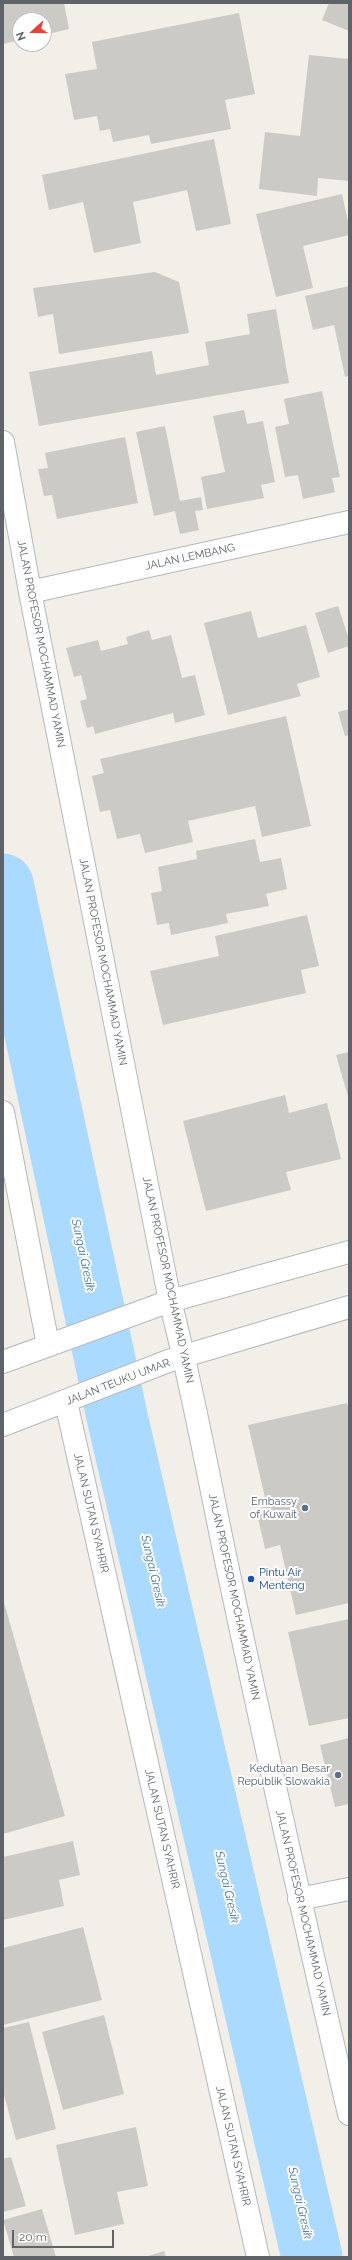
<!DOCTYPE html>
<html>
<head>
<meta charset="utf-8">
<style>
	body { margin:0 }
	#map { position:relative; width:352px; height:2260px; overflow:hidden; background:#f1efe8; font-family:Raleway,sans-serif }
	canvas { display:block }
	.frame { position:absolute; inset:0; border:4px solid #5f6368; pointer-events:none }
	.north { position:absolute; left:12px; top:12px; width:40px; height:40px; box-sizing:border-box; background:#fff; border:1px solid #bfc1c3; border-radius:50%; rotate:249deg; font-size:11px; font-weight:700; line-height:16px; text-align:center; color:#5f6368 }
	.north::after { content:''; display:block; margin:auto; width:14px; height:18px; background:#ea4335; clip-path:polygon(50% 0,100% 100%,50% 72%,0 100%) }
	.scale { position:absolute; left:12px; top:2230px; width:102px; height:18px; box-sizing:border-box; border:2px solid #5f6368; border-top:0; padding-left:5px; font-size:12px; line-height:14px; white-space:nowrap; color:#5f6368; -webkit-text-stroke:3px #fff; paint-order:stroke }
</style>
</head>
<body>
<div id="map">
<canvas width="352" height="2260"></canvas>
<div class="frame"></div>
<div class="north">N</div>
<div class="scale">20 m</div>
</div>
<script>
const c = document.querySelector('canvas').getContext('2d');
c.lineJoin = 'round';
function stroke(path, color, width, dash) { c.strokeStyle = color; c.lineWidth = width; c.lineCap = dash ? 'butt' : 'round'; c.setLineDash(dash || []); c.stroke(path); }
function paint(path, color) { c.fillStyle = color; c.fill(path, 'evenodd'); }
function write(font, color, halo, rows, align = 'center') {
  c.font = font + ' Raleway,sans-serif'; c.lineWidth = 4; c.setLineDash([]); c.textBaseline = 'middle'; c.strokeStyle = halo; c.fillStyle = color; for (const [text, x, y, turn = 0] of rows) {
    c.save(); c.translate(x, y); c.rotate((+turn || 0) * Math.PI / 180); c.textAlign = isNaN(turn) ? turn : align; if (halo) c.strokeText(text, 0, 0); c.fillText(text, 0, 0); c.restore();
  }
}
stroke(new Path2D(`
	M3,884L118,1421L312,2257`), '#aadaff', 61);
paint(new Path2D(`
	M3,3H64L69,29L44,35V20H20V40L3,44Z
	M329,3H349V31L322,20Z
	M239,13L255,94L225,100L231,129L151,144L149,135L113,142L110,129L100,131L97,116L74,120L65,74L97,69L92,42Z
	M309,55L349,59V181L318,178L317,196L259,189L265,132L300,136Z
	M214,139L231,224L196,231L187,190L133,202L141,243L94,253L83,202L49,210L42,175Z
	M342,194L349,226V235L303,246L313,288L276,297L256,214Z
	M155,272L179,282L189,333L59,354L53,314L38,317L33,288Z
	M349,286V376L345,377L334,325L313,330L305,296Z
	M276,309L289,383L39,426L29,372L152,351L156,375L209,365L205,342L250,334L247,314Z
	M322,391L340,477L332,478L335,492L303,499L298,475L285,477L275,427L289,424L284,399Z
	M244,410L247,424L263,421L275,482L261,485L264,498L207,509L201,477L225,472L213,416Z
	M165,426L180,501L201,497L203,510L195,511L199,530L180,534L175,511L154,516L136,432Z
	M125,437L138,503L57,519L52,495L44,496L38,469L48,468L45,453Z
	M338,606L349,639V646L328,653L315,613Z
	M251,611L258,638L306,625L320,677L297,684L301,696L228,715L204,623Z
	M149,630L152,640L171,635L182,678L195,675L205,715L175,723L173,713L95,734L93,726L87,728L80,701L87,699L81,675L74,677L66,648L98,640L101,651L128,644L126,637Z
	M349,709V735L345,736L338,712Z
	M286,716L311,826L262,837L255,806L188,821L193,842L145,853L140,834L117,839L110,810L100,812L92,776L104,773L100,759Z
	M255,839L260,862L281,858L287,889L266,894L269,906L226,914L228,923L171,935L169,923L157,925L151,893L162,891L158,867L197,859L196,851Z
	M307,915L319,966L301,970L306,993L163,1025L150,971L219,956L215,936Z
	M349,1052V1100L336,1055Z
	M285,1095L289,1113L327,1103L341,1159L286,1172L291,1190L206,1211L183,1121Z
	M347,1403L349,1411V1603L296,1615L280,1545L265,1549L256,1509L267,1506L248,1425Z
	M3,1599L65,1816L3,1834Z
	M349,1619V1718L309,1726L288,1632Z
	M349,1738V1804L335,1807L320,1745Z
	M73,1841L80,1875L59,1880L64,1906L3,1920V1857Z
	M83,1927L102,2000L3,2025V1948Z
	M104,2015L124,2094L63,2110L42,2032Z
	M29,2022L56,2129L16,2140L3,2091V2028Z
	M136,2127L148,2186L117,2192L124,2224L75,2235L56,2145Z
	M11,2157L26,2206L3,2212V2159Z
	M42,2209L56,2257H14L3,2220Z
	M164,2251L166,2257H145Z`), '#cccac5');
const minor = new Path2D(`
	M3,442L30,592L170,1301C194,1393 210,1486 230,1579C268,1758 308,1936 349,2114
	M30,592L349,522
	M3,1112L48,1345
	M3,1362L170,1301L349,1252
	M66,1402L258,2257
	M3,1425L171,1360L349,1307
	M299,1899L349,1889`);
stroke(minor, '#b5b8bc', 24);
stroke(minor, '#fff', 22);
for (const [x, y, r, color] of [
	[305,1508,4,"#5c6f8a"],
	[251,1579,4,"#1a4fb4"],
	[338,1775,4,"#5c6f8a"]
]) { const dot = new Path2D(); dot.arc(x, y, r, 0, 2 * Math.PI); c.fillStyle = color; c.fill(dot); stroke(dot, '#fff', 1.5); }
write('11px', '#5f6368', '#fff', [
	["JALAN LEMBANG",190,557,-12],
	["JALAN PROFESOR MOCHAMMAD YAMIN",41,644,79],
	["JALAN PROFESOR MOCHAMMAD YAMIN",103,962,79],
	["JALAN PROFESOR MOCHAMMAD YAMIN",168,1280,78],
	["JALAN TEUKU UMAR",118,1382,-21],
	["JALAN SUTAN SYAHRIR",91,1513,77],
	["JALAN PROFESOR MOCHAMMAD YAMIN",234,1597,78],
	["JALAN SUTAN SYAHRIR",162,1829,77],
	["JALAN PROFESOR MOCHAMMAD YAMIN",303,1913,77],
	["JALAN SUTAN SYAHRIR",233,2146,77]
]);
write('11px', '#4e5e75', '#fff', [
	["Embassy",297,1502],
	["of Kuwait",297,1515],
	["Kedutaan Besar",330,1769],
	["Republik Slowakia",330,1782]
], 'right');
write('11px', '#164399', '#fff', [
	["Pintu Air",259,1573],
	["Menteng",259,1586]
], 'left');
write('italic 12px', '#4174aa', '#fff', [
	["Sungai Gresik",83,1255,78],
	["Sungai Gresik",153,1571,77],
	["Sungai Gresik",227,1887,77],
	["Sungai Gresik",300,2203,77]
]);
</script>
</body>
</html>
